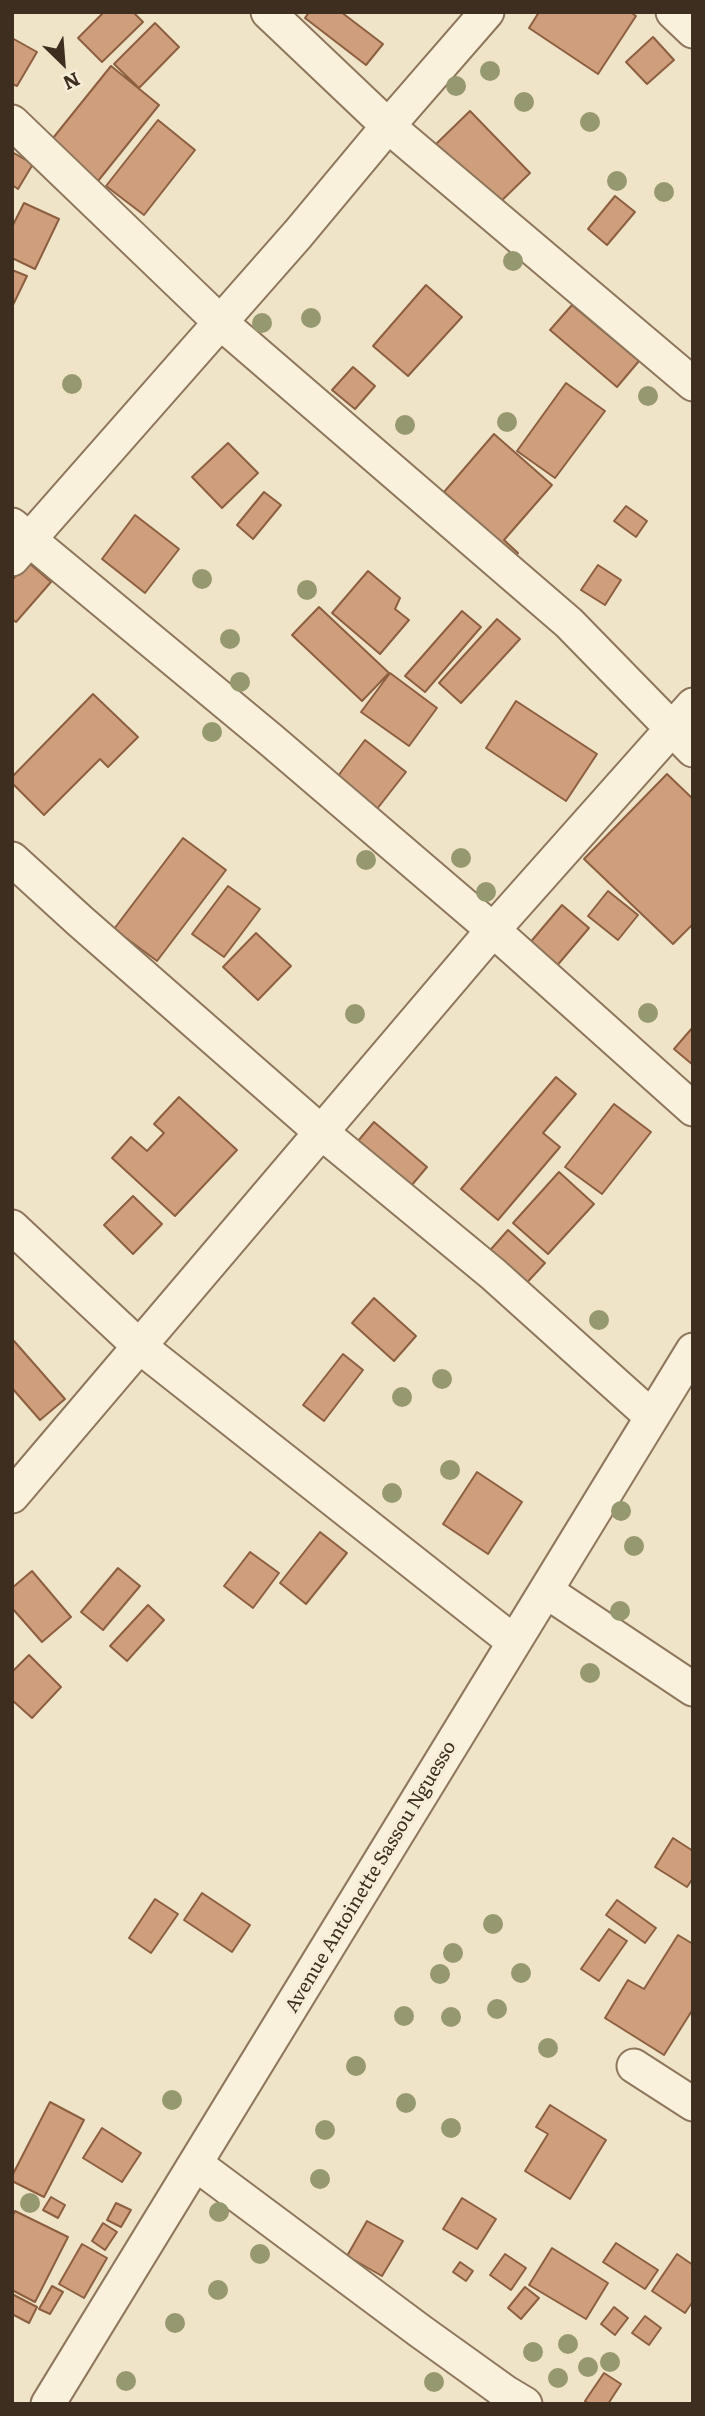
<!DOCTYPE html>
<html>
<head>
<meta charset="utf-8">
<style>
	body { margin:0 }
	#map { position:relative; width:705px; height:2416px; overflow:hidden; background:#f0e4c8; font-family:Literata,serif }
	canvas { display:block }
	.frame { position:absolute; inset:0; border:14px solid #3d2e20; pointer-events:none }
	.north { position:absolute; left:28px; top:28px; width:70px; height:70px; -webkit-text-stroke:5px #f7eed8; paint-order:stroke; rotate:155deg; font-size:19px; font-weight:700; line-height:28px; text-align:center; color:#3d2e20 }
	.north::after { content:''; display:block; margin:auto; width:24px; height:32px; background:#3d2e20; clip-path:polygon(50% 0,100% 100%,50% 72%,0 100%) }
</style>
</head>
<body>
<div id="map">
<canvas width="705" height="2416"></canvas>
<div class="frame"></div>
<div class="north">N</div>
</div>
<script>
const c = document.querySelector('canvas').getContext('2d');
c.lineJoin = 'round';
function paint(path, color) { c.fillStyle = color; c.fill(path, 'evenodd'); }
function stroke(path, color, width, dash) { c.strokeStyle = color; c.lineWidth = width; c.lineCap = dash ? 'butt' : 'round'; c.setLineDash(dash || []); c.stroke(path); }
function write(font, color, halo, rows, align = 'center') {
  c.font = font + ' Literata,serif'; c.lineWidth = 7; c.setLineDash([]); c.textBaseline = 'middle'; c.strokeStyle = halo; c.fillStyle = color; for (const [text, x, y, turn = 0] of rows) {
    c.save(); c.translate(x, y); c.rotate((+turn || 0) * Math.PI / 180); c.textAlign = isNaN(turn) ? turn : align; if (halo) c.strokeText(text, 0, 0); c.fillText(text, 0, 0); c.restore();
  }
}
const building = new Path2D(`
	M104,12H133L143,22L102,62L78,38Z
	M309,12H341L383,44L366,65L305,18Z
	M539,12H630L636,16L598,74L529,28Z
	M155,23L179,47L139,88L114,64Z
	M653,37L674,60L647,84L626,62Z
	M12,38L37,52L17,86L12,84Z
	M111,66L159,105L94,186L45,148Z
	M470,111L530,173L494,208L434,146Z
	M158,120L195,150L144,215L106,186Z
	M12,152L33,164L18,189L12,185Z
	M615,196L635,212L607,245L588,229Z
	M24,203L59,219L35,269L12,258V227Z
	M12,270L27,276L12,307Z
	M426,285L462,317L408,376L373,346Z
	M572,305L639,361L617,387L550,330Z
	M353,367L375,386L355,409L332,390Z
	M566,383L605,411L555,478L517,451Z
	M494,434L552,485L504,540L518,553L495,579L457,547L478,522L444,492Z
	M228,443L258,473L222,508L192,477Z
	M264,492L281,505L253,539L237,525Z
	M626,506L647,521L636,537L614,521Z
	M135,515L179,549L145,593L102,559Z
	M28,562L51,582L16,622L12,619V580Z
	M598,565L621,580L605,605L581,590Z
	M368,571L400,598L395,609L409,620L380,654L332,613Z
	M319,607L389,673L362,701L292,635Z
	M462,611L481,627L425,692L405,676Z
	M497,619L520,639L461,703L439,683Z
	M390,673L437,708L409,746L361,712Z
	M93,694L138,737L108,767L100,759L44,815L12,783V777Z
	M516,701L597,754L566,801L486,748Z
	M365,740L406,772L373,814L332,784Z
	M667,774L693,799V924L673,944L584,859Z
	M183,838L226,870L157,961L114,929Z
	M228,886L260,909L224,957L192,934Z
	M608,891L638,915L618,940L588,916Z
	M562,905L589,928L555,968L528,945Z
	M256,933L291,966L258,1000L223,967Z
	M693,1027V1065L674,1049Z
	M556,1077L576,1094L543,1133L560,1147L498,1220L461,1189Z
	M179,1097L237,1150L175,1216L112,1158L131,1137L147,1151L164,1133L154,1124Z
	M614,1104L651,1132L602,1194L565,1167Z
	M374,1122L427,1167L406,1192L353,1147Z
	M559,1172L594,1204L548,1254L513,1223Z
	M133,1196L162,1224L133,1254L104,1225Z
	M508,1230L545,1263L522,1288L485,1256Z
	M374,1298L416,1336L394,1361L352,1323Z
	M14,1341L65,1399L40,1420L12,1388V1342Z
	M343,1354L363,1370L324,1421L303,1405Z
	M477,1472L522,1502L488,1554L443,1524Z
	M320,1532L347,1553L306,1604L280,1583Z
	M250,1552L279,1573L253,1608L224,1586Z
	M118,1568L140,1586L103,1630L81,1612Z
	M32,1571L71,1617L42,1642L12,1608V1588Z
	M148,1605L164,1620L127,1661L110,1646Z
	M29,1655L61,1687L32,1718L12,1700V1672Z
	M673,1838L693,1851V1878L687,1887L655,1867Z
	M202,1893L250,1925L232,1952L184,1920Z
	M155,1899L178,1914L151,1953L129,1938Z
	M617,1900L656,1928L645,1943L606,1915Z
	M609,1929L627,1941L599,1981L581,1969Z
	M678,1935L693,1944V2009L664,2055L605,2018L628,1980L644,1989Z
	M50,2102L84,2120L44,2197L12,2181V2176Z
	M550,2105L606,2140L570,2199L525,2171L548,2134L536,2127Z
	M102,2128L141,2153L122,2182L83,2158Z
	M51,2197L65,2205L58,2218L43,2210Z
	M462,2198L496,2219L477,2249L443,2229Z
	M116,2203L131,2210L121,2227L107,2220Z
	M15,2211L68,2237L35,2302L12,2290V2217Z
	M367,2221L403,2241L382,2276L347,2256Z
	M103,2223L117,2232L105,2250L92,2241Z
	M616,2243L658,2270L645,2289L603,2262Z
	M82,2244L107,2258L84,2298L59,2284Z
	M552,2248L608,2283L586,2319L529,2285Z
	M505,2254L526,2268L511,2290L490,2275Z
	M677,2254L693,2265V2301L685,2313L652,2291Z
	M460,2262L473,2271L466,2281L453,2272Z
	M52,2286L63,2292L50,2314L39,2309Z
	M525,2287L539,2298L521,2319L508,2308Z
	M12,2294L37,2307L29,2323L12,2314Z
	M614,2307L628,2318L615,2335L601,2324Z
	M645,2316L661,2328L649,2345L632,2333Z
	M604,2373L621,2384L608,2404H589L585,2401Z`);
paint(building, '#cf9f7d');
stroke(building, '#8d5f41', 2);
const minor = new Path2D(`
	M268,12L388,126L693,384
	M673,12L693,31
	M12,122L220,322L569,623L693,750
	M12,525L271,740L493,930L693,1109
	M12,559L298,234L388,126L487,12
	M12,859L80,921L321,1132L493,1274L652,1417
	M12,1227L139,1346L514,1642
	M12,1496L493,930L693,705
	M546,1591L693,1689
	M634,2066L693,2104
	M196,2164L420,2331L505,2392L525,2404
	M48,2404L693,1350`);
stroke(minor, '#8d765c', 37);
stroke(minor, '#faf1dc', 33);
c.fillStyle = '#96986f';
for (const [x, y] of [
	[490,71],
	[456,86],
	[524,102],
	[590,122],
	[617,181],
	[664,192],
	[513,261],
	[311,318],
	[262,323],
	[72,384],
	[648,396],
	[507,422],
	[405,425],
	[202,579],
	[307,590],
	[230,639],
	[240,682],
	[212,732],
	[461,858],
	[366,860],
	[486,892],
	[648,1013],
	[355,1014],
	[599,1320],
	[442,1379],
	[402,1397],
	[450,1470],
	[392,1493],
	[621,1511],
	[634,1546],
	[620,1611],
	[590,1673],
	[493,1924],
	[453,1953],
	[521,1973],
	[440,1974],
	[497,2009],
	[404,2016],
	[451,2017],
	[548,2048],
	[356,2066],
	[172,2100],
	[406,2103],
	[451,2128],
	[325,2130],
	[320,2179],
	[30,2203],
	[219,2212],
	[260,2254],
	[218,2290],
	[175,2323],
	[568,2344],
	[533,2352],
	[610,2362],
	[588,2367],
	[558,2378],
	[126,2381],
	[434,2382]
]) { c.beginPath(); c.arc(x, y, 10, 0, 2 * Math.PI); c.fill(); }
write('19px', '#3d2e20', '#f7eed8', [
	["Avenue Antoinette Sassou Nguesso",371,1877,-59]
]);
</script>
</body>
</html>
